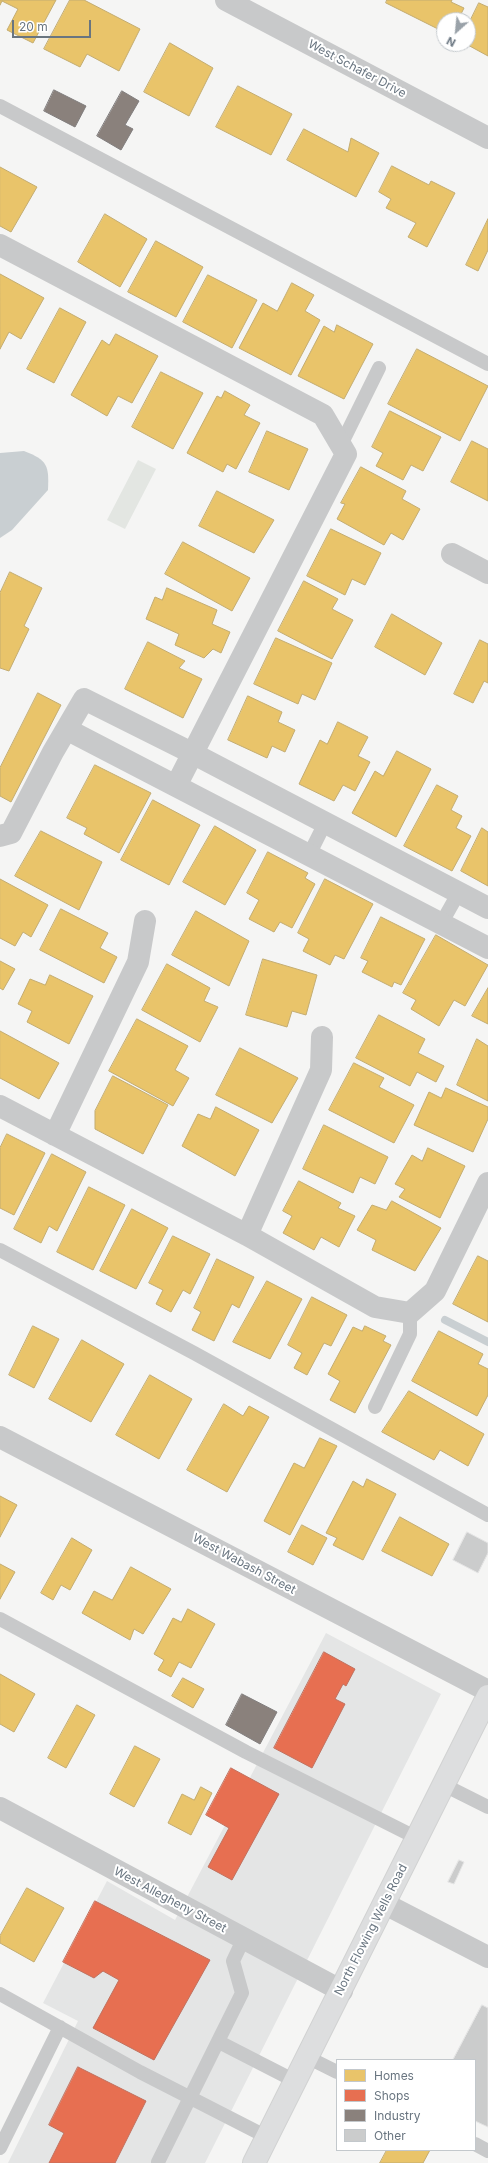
<!DOCTYPE html>
<html>
<head>
<meta charset="utf-8">
<style>
	body { margin:0 }
	#map { position:relative; width:488px; height:2163px; overflow:hidden; background:#f5f5f4; font-family:Inter,sans-serif }
	canvas { display:block }
	.legend { position:absolute; left:336px; top:2059px; width:140px; height:92px; box-sizing:border-box; background:#fff; border:1px solid #c3c8cc; margin:0; padding:5px 7px; list-style:none; font-size:12px; color:#697580 }
	.legend li { display:flex; align-items:center; gap:8px; height:20px }
	.legend b { width:20px; border:1px solid #c3c8cc }
	.north { position:absolute; left:436px; top:12px; width:40px; height:40px; box-sizing:border-box; background:#fff; border:1px solid #c3c8cc; border-radius:50%; rotate:207deg; font-size:11px; font-weight:700; line-height:16px; text-align:center; color:#697580 }
	.north::after { content:''; display:block; margin:auto; width:14px; height:18px; background:#9aa2a9; clip-path:polygon(50% 0,100% 100%,50% 72%,0 100%) }
	.scale { position:absolute; left:12px; top:20px; width:79px; height:18px; box-sizing:border-box; border:2px solid #697580; border-top:0; padding-left:5px; font-size:12px; line-height:14px; white-space:nowrap; color:#697580; -webkit-text-stroke:3px #fff; paint-order:stroke }
</style>
</head>
<body>
<div id="map">
<canvas width="488" height="2163"></canvas>
<ul class="legend">
<li><b style="height:11px;background:#e9c46a"></b>Homes</li>
<li><b style="height:11px;background:#e76f51"></b>Shops</li>
<li><b style="height:11px;background:#8a817c"></b>Industry</li>
<li><b style="height:11px;background:#cbcccc"></b>Other</li>
</ul>
<div class="north">N</div>
<div class="scale">20 m</div>
</div>
<script>
const c = document.querySelector('canvas').getContext('2d');
c.lineJoin = 'round';
function paint(path, color) { c.fillStyle = color; c.fill(path, 'evenodd'); }
function stroke(path, color, width, dash) { c.strokeStyle = color; c.lineWidth = width; c.lineCap = dash ? 'butt' : 'round'; c.setLineDash(dash || []); c.stroke(path); }
function write(font, color, halo, rows, align = 'center') {
  c.font = font + ' Inter,sans-serif'; c.lineWidth = 4; c.setLineDash([]); c.textBaseline = 'middle'; c.strokeStyle = halo; c.fillStyle = color; for (const [text, x, y, turn = 0] of rows) {
    c.save(); c.translate(x, y); c.rotate((+turn || 0) * Math.PI / 180); c.textAlign = isNaN(turn) ? turn : align; if (halo) c.strokeText(text, 0, 0); c.fillText(text, 0, 0); c.restore();
  }
}
paint(new Path2D(`
	M326,1633L441,1694L205,2163H8L78,2021L43,2003L107,1881L175,1920Z`), '#e4e5e5');
paint(new Path2D(`
	M138,460L156,469L125,529L107,520Z`), '#e3e6e2');
paint(new Path2D(`
	M24,451C48,460 49,466 48,490L12,530L0,538V453Z`), '#c9cfd2');
const homes = new Path2D(`
	M0,0H56L33,43L7,30L18,9L2,1L0,5Z
	M70,0H84L140,29L119,71L87,54L80,67L44,49Z
	M387,0H452L451,2L464,8L458,20H444V32L386,3Z
	M479,3L488,7V56L466,44H468V25Z
	M170,43L213,68L189,116L144,92Z
	M238,86L292,114L271,155L216,127Z
	M304,129L348,152L351,138L379,153L356,197L287,160Z
	M392,166L429,185L431,181L455,193L427,247L408,237L416,223L386,208L391,199L379,192Z
	M0,167L37,187L11,232L0,226Z
	M105,214L147,239L120,287L78,262Z
	M488,219V250L478,271L466,265Z
	M156,241L203,267L176,317L128,292Z
	M0,274L44,298L21,339L9,332L0,349Z
	M208,275L257,300L232,348L183,322Z
	M292,283L314,295L305,311L320,320L291,375L239,348L263,303L277,311Z
	M60,308L86,322L54,383L27,369Z
	M337,325L373,344L344,399L298,376L324,326L334,332Z
	M116,334L158,356L132,403L118,396L107,416L71,395L102,340L109,345Z
	M417,349L488,386L460,441L388,404Z
	M161,372L203,393L173,449L132,427Z
	M225,391L250,405L244,415L260,423L236,469L227,464L223,472L187,453L217,396L221,398Z
	M390,411L441,437L423,471L411,465L403,480L376,466L383,453L372,447Z
	M267,431L308,449L289,490L249,472Z
	M472,441L488,449V501L451,482Z
	M361,467L406,491L402,499L420,509L403,540L391,533L384,545L337,519L345,504L341,503Z
	M217,491L274,520L254,553L199,526Z
	M331,529L381,553L365,585L352,579L345,595L307,576Z
	M183,542L250,578L232,611L165,574Z
	M10,572L42,588L24,626L29,629L9,671L0,668V593Z
	M304,581L338,599L332,609L353,620L332,659L278,631Z
	M167,588L217,610L212,624L230,632L221,653L213,649L204,658L175,645L179,634L146,619L155,597L162,600Z
	M392,614L442,643L425,675L375,647Z
	M276,638L332,663L315,700L302,694L298,704L254,684Z
	M480,640L488,644V683L484,681L473,703L454,694Z
	M148,642L185,661L179,668L202,679L183,718L125,689Z
	M38,693L61,705L11,802L0,796V768Z
	M248,696L282,712L278,722L295,730L285,752L272,746L267,758L228,740Z
	M338,722L368,737L358,756L370,762L355,791L343,785L334,801L299,784L320,740L327,744Z
	M397,751L431,769L396,837L352,813L375,771L383,776Z
	M95,765L151,793L119,853L84,834L87,828L67,818Z
	M437,785L458,796L451,810L462,816L456,828L471,836L452,871L404,846Z
	M153,800L200,825L169,885L121,860Z
	M215,826L256,850L225,905L183,882Z
	M482,828L488,832V886L461,871Z
	M41,831L102,862L79,910L15,876Z
	M268,852L308,873L305,878L315,884L292,928L280,922L274,932L249,919L259,900L247,893Z
	M0,879L48,905L31,937L23,932L15,946L0,938Z
	M325,879L373,904L344,959L335,955L330,965L303,951L309,939L298,933Z
	M61,909L108,933L100,948L117,957L104,983L40,950Z
	M196,911L249,941L229,986L172,955Z
	M381,917L425,939L401,985L394,982L392,987L362,972L368,961L361,958Z
	M436,935L488,965L465,1006L454,1000L439,1026L411,1009L416,1000L403,993Z
	M263,959L317,975L306,1015L292,1011L287,1027L246,1015Z
	M0,961L15,969L3,990L0,988Z
	M167,964L210,988L204,1001L218,1007L200,1042L142,1010Z
	M50,975L93,996L69,1044L27,1022L32,1011L18,1004L30,979L45,985Z
	M488,988V1024L472,1016Z
	M379,1015L425,1039L418,1053L444,1066L436,1082L417,1072L410,1086L356,1058Z
	M137,1019L188,1046L175,1070L189,1078L173,1106L109,1071Z
	M0,1031L59,1063L39,1099L0,1078Z
	M477,1039L488,1046V1101L457,1085Z
	M240,1048L298,1078L272,1123L216,1095Z
	M354,1063L384,1078L379,1087L414,1105L394,1143L329,1110Z
	M113,1076L168,1105L143,1154L95,1129V1111Z
	M446,1088L488,1107V1119L473,1152L414,1125L429,1092L441,1098Z
	M216,1107L259,1130L235,1176L182,1146L198,1114L210,1119Z
	M324,1125L388,1157L375,1184L360,1177L353,1193L303,1169Z
	M7,1134L45,1153L14,1215L0,1208V1148Z
	M428,1148L465,1166L440,1218L399,1197L405,1189L395,1184L412,1155L422,1161Z
	M52,1154L86,1172L57,1231L49,1226L41,1243L14,1229Z
	M299,1181L341,1203L338,1208L355,1216L339,1247L321,1237L314,1250L283,1233L292,1216L283,1211Z
	M89,1187L125,1205L93,1270L57,1252Z
	M392,1201L441,1228L415,1271L372,1250L376,1240L357,1230L372,1205L386,1210Z
	M132,1209L168,1228L136,1289L100,1271Z
	M173,1236L210,1254L190,1294L183,1290L171,1312L156,1304L163,1290L149,1283Z
	M478,1256L488,1261V1322L453,1304Z
	M217,1259L254,1277L239,1308L232,1304L214,1341L192,1330L201,1312L194,1308Z
	M267,1281L302,1299L270,1359L233,1342Z
	M312,1297L347,1315L331,1346L324,1343L307,1375L294,1368L302,1353L288,1345Z
	M33,1326L59,1339L34,1388L9,1375Z
	M365,1326L386,1336L383,1341L391,1345L355,1413L330,1400L340,1381L328,1374L353,1327L362,1331Z
	M439,1331L483,1354L478,1364L488,1369V1395L477,1416L412,1381Z
	M82,1340L124,1364L91,1422L49,1399Z
	M150,1375L192,1399L159,1459L116,1435Z
	M409,1391L484,1434L468,1466L440,1450L434,1460L382,1432Z
	M224,1404L243,1416L249,1406L269,1417L227,1492L187,1470Z
	M320,1438L337,1446L290,1535L264,1521L294,1463L304,1468Z
	M367,1479L396,1494L363,1560L333,1545L337,1538L326,1533L353,1481L363,1487Z
	M0,1496L17,1505L0,1537Z
	M400,1517L449,1544L432,1576L382,1551Z
	M302,1525L327,1538L313,1565L288,1552Z
	M72,1538L92,1550L70,1590L61,1585L53,1600L41,1593Z
	M0,1564L15,1572L0,1599Z
	M131,1567L171,1589L143,1634L134,1629L130,1640L82,1613L94,1591L112,1600Z
	M188,1609L215,1624L191,1668L179,1662L171,1677L158,1670L164,1660L154,1654L173,1618L181,1622Z
	M0,1674L35,1694L14,1732L0,1724Z
	M183,1678L204,1689L193,1708L172,1696Z
	M77,1705L95,1715L66,1768L48,1758Z
	M135,1746L160,1759L134,1807L110,1794Z
	M201,1787L212,1793L191,1835L168,1823L182,1794L194,1800Z
	M27,1888L64,1908L34,1962L0,1943V1936Z
	M387,2150H430L423,2163H380Z`);
paint(homes, '#e9c46a');
stroke(homes, '#c3ac71', 1);
const shops = new Path2D(`
	M324,1652L355,1669L346,1686L343,1684L335,1699L345,1704L312,1768L274,1748Z
	M231,1768L279,1794L232,1880L208,1867L229,1828L206,1815Z
	M95,1901L210,1960L154,2060L93,2028L119,1980L103,1971L94,1978L63,1962Z
	M78,2067L146,2101L115,2163H49L64,2133L49,2125Z`);
paint(shops, '#e76f51');
stroke(shops, '#c1715f', 1);
const industry = new Path2D(`
	M54,90L86,106L75,127L44,111Z
	M122,91L139,101L125,125L133,129L121,150L97,136Z
	M242,1694L277,1712L260,1744L226,1725Z`);
paint(industry, '#8a817c');
stroke(industry, '#807d7d', 1);
stroke(new Path2D(`
	M445,1320L488,1342`), '#c9cfd2', 8);
const building = new Path2D(`
	M467,1532L488,1543V1553L478,1573L453,1560Z
	M459,1860L464,1862L454,1884L448,1882Z
	M482,2005L488,2008V2127L475,2121V2060H453Z`);
paint(building, '#cbcccc');
stroke(building, '#e4e4e4', 1);
const primary = new Path2D(`
	M254,2163L488,1696`);
stroke(primary, '#d1d2d2', 24);
stroke(new Path2D(`
	M0,106L488,364
	M341,445L379,368
	M309,855L325,823
	M441,924L459,892
	M0,1250L194,1353L488,1515
	M375,1407L410,1334V1313
	M0,1619L246,1752L417,1838
	M444,1785L488,1807
	M0,1994L140,2072L267,2137
	M219,2042L295,2081
	M307,2057L337,2072
	M475,2144L488,2151
	M0,2148L60,2027
	M158,2162L242,1993L233,1961L243,1940`), '#c8c9ca', 14);
stroke(new Path2D(`
	M226,0L488,138
	M0,245L323,415L346,454L176,786
	M452,554L488,573
	M68,730L488,948
	M0,836L11,833L53,752L84,699L192,753L488,908
	M0,1106L247,1235L375,1307L410,1313L435,1291L488,1183
	M55,1135L138,962L145,921
	M247,1235L321,1070L322,1037
	M0,1437L488,1691
	M0,1808L342,1991
	M385,1904L488,1957`), '#c8c9ca', 22);
stroke(primary, '#dddedf', 22);
write('12px', '#697580', '#fff', [
	["West Schafer Drive",357,69,28],
	["West Wabash Street",244,1564,28],
	["West Allegheny Street",170,1900,28],
	["North Flowing Wells Road",371,1930,-63]
]);
</script>
</body>
</html>
